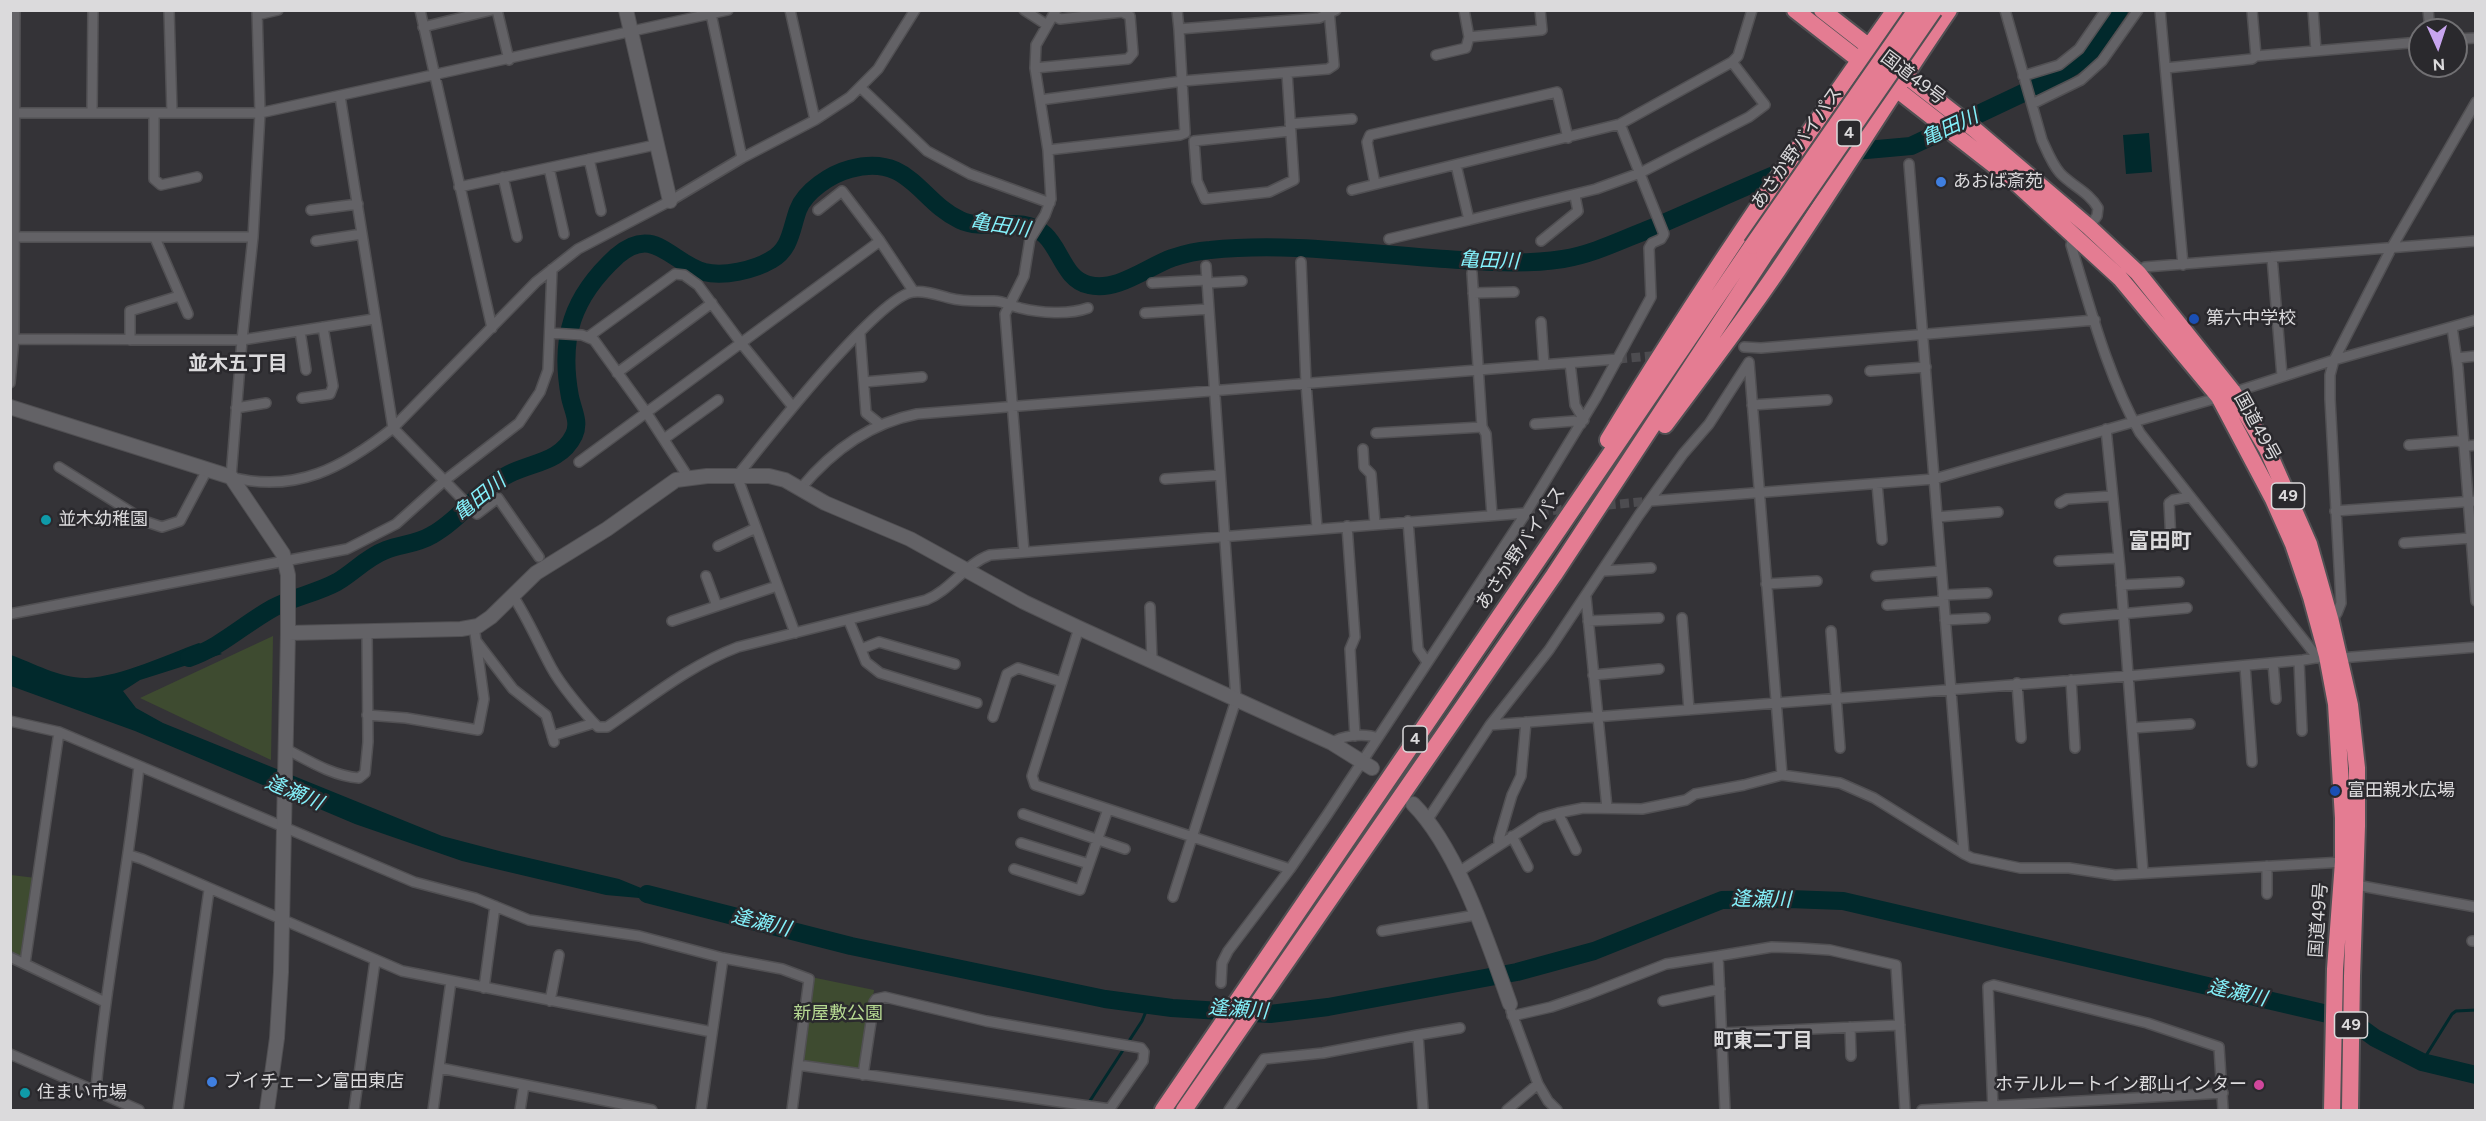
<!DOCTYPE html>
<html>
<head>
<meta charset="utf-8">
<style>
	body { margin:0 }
	#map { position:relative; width:2486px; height:1121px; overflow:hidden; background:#343337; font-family:Figtree,sans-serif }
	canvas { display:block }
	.frame { position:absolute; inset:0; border:12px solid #dbdadc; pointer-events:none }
	.north { position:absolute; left:2408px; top:18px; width:60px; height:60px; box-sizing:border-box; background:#2a292d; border:2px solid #717073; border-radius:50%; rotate:177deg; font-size:16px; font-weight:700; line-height:24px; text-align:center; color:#dbdadc }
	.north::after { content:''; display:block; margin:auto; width:21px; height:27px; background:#c8a5ef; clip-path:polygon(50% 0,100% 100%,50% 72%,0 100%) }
</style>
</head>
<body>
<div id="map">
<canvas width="2486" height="1121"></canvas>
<div class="frame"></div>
<div class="north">N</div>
</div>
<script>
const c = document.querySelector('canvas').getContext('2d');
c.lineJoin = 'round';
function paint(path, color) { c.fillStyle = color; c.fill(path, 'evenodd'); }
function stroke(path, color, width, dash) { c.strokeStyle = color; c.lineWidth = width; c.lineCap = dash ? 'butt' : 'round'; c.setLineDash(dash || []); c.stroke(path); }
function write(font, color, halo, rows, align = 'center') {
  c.font = font + ' Figtree,"Noto Sans JP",sans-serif'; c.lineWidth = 5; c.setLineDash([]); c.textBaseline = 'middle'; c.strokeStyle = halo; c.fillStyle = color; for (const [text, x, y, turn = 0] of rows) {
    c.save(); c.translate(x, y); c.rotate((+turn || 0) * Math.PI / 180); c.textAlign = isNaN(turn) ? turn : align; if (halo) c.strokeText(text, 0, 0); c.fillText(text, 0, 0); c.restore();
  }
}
paint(new Path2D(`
	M273,636L271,760L140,698Z
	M11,875L36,878L25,963L11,957Z
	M811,977L874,990L861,1071L801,1063Z`), '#3e4b30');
paint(new Path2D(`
	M2149,133L2152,172L2126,174L2123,135Z
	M199,643L222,654L140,680L123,691L136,708L163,723L442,836L503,852L619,879L673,901L606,895L462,861L355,824L135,731L11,686V655C33,663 62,679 87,678C122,676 166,655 199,643Z`), '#01292c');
stroke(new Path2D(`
	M2422,1062L2452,1014L2456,1011L2476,1010
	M1084,1110L1142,1021L1149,1004`), '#01292c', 3);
stroke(new Path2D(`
	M1844,152L1911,146L2057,77L2088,56L2119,10
	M189,658C221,647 244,624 273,608C293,597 317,593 337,582C354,572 367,557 386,550C402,544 417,544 432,535C461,519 479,489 509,474C533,462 561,462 574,435C580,422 573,411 570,397C559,338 572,297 617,256C654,224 670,262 704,272C724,277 754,270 771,260C791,249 791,229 798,210C805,191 831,174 850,169C910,153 919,201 960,220C987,233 1021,213 1045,235C1061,250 1065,280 1089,285C1117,292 1147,267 1172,258C1184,254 1197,251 1210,250C1288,242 1368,254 1446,259C1485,262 1525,265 1563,259C1593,254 1619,241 1647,230C1695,210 1743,187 1791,168
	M647,894L851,946L1105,999L1172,1008L1270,1014L1328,1007L1517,972L1594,951L1722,900L1789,899L1843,901L2349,1019L2375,1038L2422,1062L2476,1075`), '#01292c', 18);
stroke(new Path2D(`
	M1618,359L1661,355
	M1526,513L1650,501`), '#4d4c50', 9, [9, 4.5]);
const street = new Path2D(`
	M169,10L172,113
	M257,10L260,113L253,237L242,340L231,477C296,494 344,467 393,428L536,282L578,249L670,201L742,158L815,120L850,97L878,69L915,10
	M420,10L492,328
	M497,10L509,60
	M790,10L815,120
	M1024,10L1047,25
	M1177,10L1179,29
	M1464,10L1469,37L1542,30L1540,10
	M2005,10L2042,140C2047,151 2052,164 2060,173C2072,186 2089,192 2098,208L2097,216L2089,227
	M2160,10L2183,265
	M2252,10L2256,56
	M2313,10L2316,51
	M2428,10L2430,30
	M711,14L742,158
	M257,15L278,10
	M423,27L492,10
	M2456,39L2476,38
	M1436,55L1466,48L1469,37
	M1035,68L1128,59L1133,53L1130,16L1122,12L1060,19L1053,15
	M2166,68L2252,59L2256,56L2420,42
	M1287,73L1294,180L1269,192L1205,199L1197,181L1194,141L1290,131
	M2023,76L2059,65L2079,49L2106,10
	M861,88L927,151L970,174L1050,203
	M340,96L393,428L477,514L498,498L539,557
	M1040,100L1183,81L1328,69L1334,65L1329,10
	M2032,104L2081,80L2102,61L2138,10
	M92,112L93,10
	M10,113H260L728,10
	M154,113V179L161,185L197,177
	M1290,124L1352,119
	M1048,150L1180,135L1185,133L1179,29L1319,18L1336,10
	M589,159L601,211
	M1909,164L1964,854L1972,858L2020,868H2069L2115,875L2343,862
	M1456,165L1469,220L1596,189L1640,173L1749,117L1765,105L1732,62
	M549,168L564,234
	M503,177L517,237
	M1375,184L1367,142L1370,135L1557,92L1568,138
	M459,187L655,145
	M1352,190L1620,124L1732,62L1738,56L1752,10
	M311,210L358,204
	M818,210L842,191L880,241L914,292
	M2074,234L2071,245C2090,307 2108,377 2140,433L2318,658
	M14,237H253
	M155,238L188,314
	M1389,239L1469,220
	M316,241L362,234
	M1541,241L1578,211L1575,196
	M2272,257L2282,376
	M1301,262L1306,383L1317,528
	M1472,273L1482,427L1486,434L1492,515
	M2138,273L2145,267L2476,241
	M1152,283L1207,280
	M1207,283L1242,281
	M1473,293L1514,292
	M1145,313L1209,309
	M1541,322L1544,365
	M2452,327L2458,368L2476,601
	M300,331L306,370
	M550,333L582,335L594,340L646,412L688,477
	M860,334L866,413L881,425
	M588,337L675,274L684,275L698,285L741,343L793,407
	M14,339L242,340L374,319
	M130,340V311L179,296
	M1744,347L1761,348L2095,320
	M2457,358L2476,356
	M1570,363L1575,405L1584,420
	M1870,371L1926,367
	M617,373L712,303
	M864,382L922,377
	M10,383L14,339L15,10
	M302,398L330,394L333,386L323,327
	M1752,405L1827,400
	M236,408L266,403
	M1535,424L1574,421L1581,424
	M2106,429L2120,568L2143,873
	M1376,433L1482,427
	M664,439L718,400
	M2409,445L2458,441L2468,446L2476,445
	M1363,449L1364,467L1371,474L1375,524
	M579,462L880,241
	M59,467L147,522L162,527L180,521L207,470
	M1165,479L1220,475
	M1877,484L1882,540
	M801,488C831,452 870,423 917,414L1618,359
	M1650,501L1934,479L2210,400L2334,360L2476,320
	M2060,503L2067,499L2112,496
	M2335,511L2476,501
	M1937,517L1998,512
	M1408,521L1418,649L1427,662
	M1347,526L1355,637L1350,649L1355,736
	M2171,542L2169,503L2173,500L2190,497
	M2404,543L2470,538
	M718,546L756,528
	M1024,552L1005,314L1024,276L1030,239L1045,215L1051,199L1048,150L1035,68L1036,45L1056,10
	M2059,561L2119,558
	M1603,571L1651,568
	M706,576L717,606
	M1876,576L1941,571
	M1766,584L1817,581
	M2121,585L2179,582
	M1943,595L1987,593
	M513,596C528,619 538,643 551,667C560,684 584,713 598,727H607C650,698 690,665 738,647L926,600C951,590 965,564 990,555L1526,513
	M1586,597L1607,808
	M1887,605L1943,601
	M1150,607L1152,661
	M10,614L347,549L396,524L444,481L519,423L540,392L548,370L552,269
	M1682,618L1689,710
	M2064,619L2187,608
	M1945,620L1985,618
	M672,621L777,586
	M849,621L866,662L880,673L977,703
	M1588,621L1659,618
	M2331,622L2337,613L2341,603L2330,399V375L2334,360L2392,247L2476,102
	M1079,628L1032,776L1035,785L1290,869
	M1831,631L1840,748
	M795,633L737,476C764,443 877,297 913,292C925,290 937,295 949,298C964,302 978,301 994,301C1004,301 1011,306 1020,308C1040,313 1069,315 1088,308
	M477,642L513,689L546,715L554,742
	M861,649L879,642L955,664
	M2299,661L2302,731
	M2273,663L2276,699
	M2245,666L2252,762
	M1593,675L1659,669
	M2071,680L2075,748
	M2017,683L2021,738
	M367,715L406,718L478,730L484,699L474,626
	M993,717L1007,674L1018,668L1062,682
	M10,721L59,732L414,882L475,898L529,920L639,936L723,958L782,969L809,979L792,1110
	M1490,725L2129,676L2303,660L2327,656L2340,658L2476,647
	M2132,728L2190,724
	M552,736L594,723
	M1332,743C1341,735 1366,733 1377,738
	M286,749C309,761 333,776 359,778L365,773L368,742L367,632
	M1782,775L1840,783L1874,798L1964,854
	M1558,813L1576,850
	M1023,814L1125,849
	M1428,819L1490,725L1549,650L1639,515L1683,454L1709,424L1749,362L1782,775L1744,785L1695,794L1686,800L1642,809L1583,808L1558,813L1541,818L1457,873
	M1512,836L1528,867
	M1021,843L1089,864
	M1499,845V839L1512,795L1521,776L1526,722
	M129,855L142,859L402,971L712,1032
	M2267,866V894
	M1014,869L1080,890L1108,809
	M2356,885L2476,907
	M1173,897L1236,700L1206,266
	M1382,931L1476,915
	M2472,941H2476
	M10,957L105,1002
	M25,963L59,732
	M1221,983L1222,963L1228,951L1290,869L1327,815L1526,513L1596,398L1651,297L1649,248L1652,243L1661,239L1664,234L1620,124
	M484,988L495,906
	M550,1001L559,955
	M1663,1001L1720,989
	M1511,1011L1538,1084
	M1512,1016L1551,1007L1589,994L1666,964L1718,956
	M1850,1027L1851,1056
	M1722,1033L1900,1025
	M1418,1035L1460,1028
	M10,1054L139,1110
	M798,1065L1110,1109
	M440,1068L652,1110
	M863,1075L874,1002L876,999L885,997L986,1021L1141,1048L1144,1052L1143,1061L1109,1110
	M96,1090C105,981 128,875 139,766
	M178,1110L209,890
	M354,1110L375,961
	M433,1110L451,981
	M520,1110L524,1085
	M701,1110L723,958
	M1229,1110L1264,1059L1323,1053L1418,1035L1423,1110
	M1507,1110L1538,1084L1548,1101L1557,1110
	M1725,1110L1718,956L1772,947L1800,948L1830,950L1896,965L1905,1110
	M1922,1110L2223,1093
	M1993,1110L1988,987L1994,985L2147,1023L2219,1047L2223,1110`);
const secondary = new Path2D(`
	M626,10L670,201
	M10,407L231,477L283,554L288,575V633L281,972L277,1038L267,1110
	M288,633L461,629L478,626L491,617L536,573L607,529L676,480L707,476H769L785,480L825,503L910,539L1024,602L1079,628L1332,743L1372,768
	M1413,804C1458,849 1488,943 1510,1004`);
const highway = new Path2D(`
	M1795,10L2013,180L2120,278L2219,397L2273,499L2293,544L2311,597L2327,656L2336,704L2343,818V862L2335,969L2332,1110
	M1822,10L1973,128L2089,227L2138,273L2233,392L2267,449L2309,544L2331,622L2350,705L2357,768V826L2352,976L2350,1110
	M1665,425C1703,374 1742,323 1778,270C1836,184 1890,96 1949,10
	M1608,440C1697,293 1795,151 1895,10
	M1163,1110L1752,246
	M1184,1110L1554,575L1764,256`);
stroke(street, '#515053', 12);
stroke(secondary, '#515053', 16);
stroke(highway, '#515053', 20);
stroke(street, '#636266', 9);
stroke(secondary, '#636266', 14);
stroke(highway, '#e47c92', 16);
const highwayBridge = new Path2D(`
	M1752,246L1916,10
	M1764,256L1934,10`);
stroke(highwayBridge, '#515053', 20, []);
stroke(highwayBridge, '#e47c92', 16);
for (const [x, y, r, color] of [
	[1941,182,6,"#3f7fe0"],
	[2194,319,6,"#1a4fb4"],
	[46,520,6,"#0f9aa8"],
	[2335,791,6,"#1a4fb4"],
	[212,1082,6,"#3f7fe0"],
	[2259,1085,6,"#d1479c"],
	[25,1093,6,"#0f9aa8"]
]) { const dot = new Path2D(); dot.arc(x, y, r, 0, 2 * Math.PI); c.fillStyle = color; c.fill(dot); stroke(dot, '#2a292d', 2); }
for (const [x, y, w] of [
	[1849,133,24],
	[2288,496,33],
	[1415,739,24],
	[2351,1025,33]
]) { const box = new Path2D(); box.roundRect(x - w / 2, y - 13, w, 26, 4.5); c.fillStyle = '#2a292d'; c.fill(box); stroke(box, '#dbdadc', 1.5); }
write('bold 16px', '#dbdadc', null, [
	["4",1849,133],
	["49",2288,496],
	["4",1415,739],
	["49",2351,1025]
]);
write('18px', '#dbdadc', '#2a292d', [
	["国道49号",1913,78,37],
	["あさか野バイパス",1797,148,-55],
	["国道49号",2257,427,61],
	["あさか野バイパス",1521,548,-56],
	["国道49号",2319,920,-86]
]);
write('18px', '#dbdadc', '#2a292d', [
	["あおば斎苑",1953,182],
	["第六中学校",2206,319],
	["並木幼稚園",58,520],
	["富田親水広場",2347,791],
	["ブイチェーン富田東店",224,1082],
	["ホテルルートイン郡山インター",2247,1085,"right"],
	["住まい市場",37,1093]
], 'left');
write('18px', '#b6d992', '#2a292d', [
	["新屋敷公園",838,1014]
]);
write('italic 20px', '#84f1fb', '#2a292d', [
	["亀田川",1950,128,-25],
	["亀田川",1000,226,9],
	["亀田川",1489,261,2],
	["亀田川",480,498,-39],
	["逢瀬川",294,793,23],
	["逢瀬川",1761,900,1],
	["逢瀬川",761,923,14],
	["逢瀬川",2237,993,13],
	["逢瀬川",1238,1010,4]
]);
write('bold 20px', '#dbdadc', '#2a292d', [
	["並木五丁目",238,364],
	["町東二丁目",1763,1041]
]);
write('bold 21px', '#dbdadc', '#2a292d', [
	["富田町",2160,542]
]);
</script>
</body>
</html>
